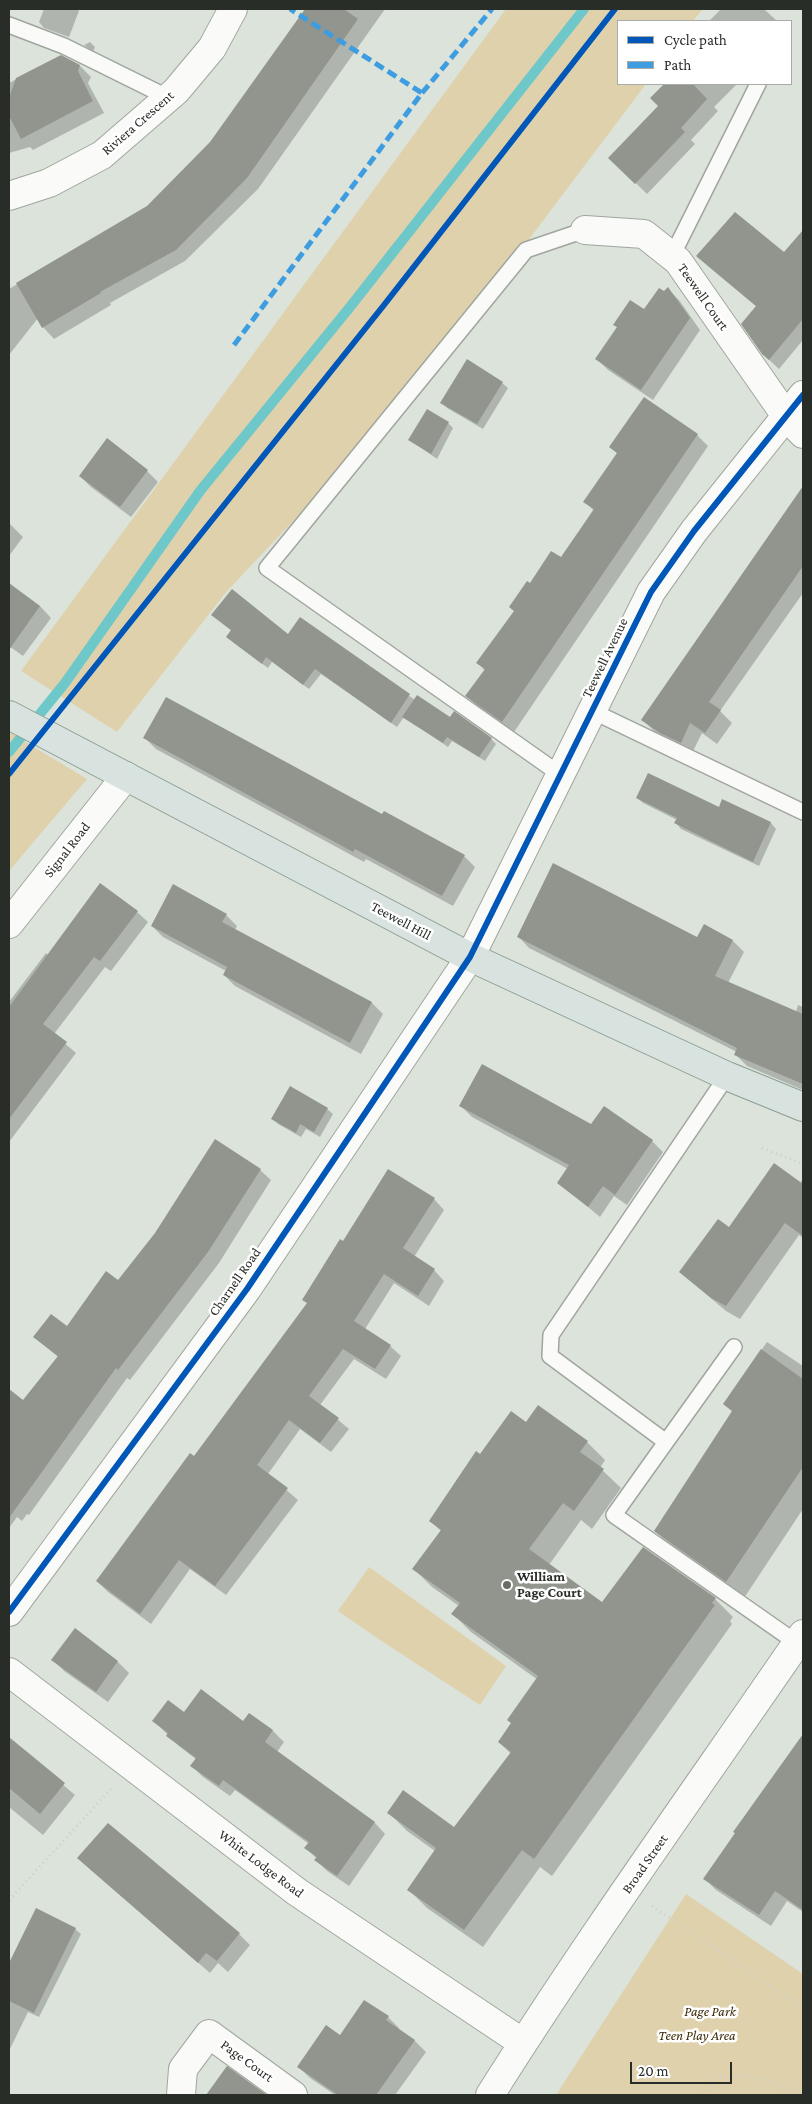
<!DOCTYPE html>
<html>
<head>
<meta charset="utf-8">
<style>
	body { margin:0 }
	#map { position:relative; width:812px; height:2104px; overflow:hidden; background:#dbe3da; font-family:"Crimson Pro",serif }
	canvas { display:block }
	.frame { position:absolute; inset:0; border:10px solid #282d27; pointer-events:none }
	.legend { position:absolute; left:617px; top:20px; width:175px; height:65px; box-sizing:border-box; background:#fff; border:1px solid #a9aba9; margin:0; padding:6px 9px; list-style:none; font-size:15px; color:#282d27 }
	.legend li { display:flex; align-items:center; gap:10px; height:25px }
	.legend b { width:25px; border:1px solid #a9aba9 }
	.scale { position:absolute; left:630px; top:2062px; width:102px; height:22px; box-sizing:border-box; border:2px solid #282d27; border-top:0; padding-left:6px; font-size:15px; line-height:18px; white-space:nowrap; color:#282d27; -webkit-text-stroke:4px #fff; paint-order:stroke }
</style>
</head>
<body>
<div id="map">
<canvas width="812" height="2104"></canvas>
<div class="frame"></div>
<ul class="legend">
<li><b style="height:6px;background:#0057b8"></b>Cycle path</li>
<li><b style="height:6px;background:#3d9de0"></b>Path</li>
</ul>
<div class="scale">20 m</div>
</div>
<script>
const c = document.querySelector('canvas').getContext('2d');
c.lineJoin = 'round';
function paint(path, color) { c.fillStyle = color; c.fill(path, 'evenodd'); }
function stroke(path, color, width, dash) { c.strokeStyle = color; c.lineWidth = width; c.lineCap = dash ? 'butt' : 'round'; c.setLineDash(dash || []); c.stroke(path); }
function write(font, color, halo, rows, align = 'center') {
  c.font = font + ' "Crimson Pro",serif'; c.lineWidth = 5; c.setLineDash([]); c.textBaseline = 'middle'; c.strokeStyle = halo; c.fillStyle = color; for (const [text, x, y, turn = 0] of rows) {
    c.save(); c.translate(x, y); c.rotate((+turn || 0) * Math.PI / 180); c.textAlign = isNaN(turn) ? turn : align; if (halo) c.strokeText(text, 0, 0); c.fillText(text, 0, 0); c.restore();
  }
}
paint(new Path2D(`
	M506,9H703L693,21H618V84H646L469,319L354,457L227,591L117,732L21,671Z
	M9,732L87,779L9,871Z
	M369,1567L506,1666L480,1705L386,1644L338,1611Z
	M686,1894L803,1974V2095H556Z`), '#e0d1ad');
paint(new Path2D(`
	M44,9H77L79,11L69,37L44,28L39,22Z
	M306,9H385L258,189L185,261L110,303L111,305L54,339L43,327L38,318L9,355V289L148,207L211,143Z
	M721,9H764L777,21H709Z
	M90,42L95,47L93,52L84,45Z
	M61,56L80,66L91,77L88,83L104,113L33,150L30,147L9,153V83Z
	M666,84H737L714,107L718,111L691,140L695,144L647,194L610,158L660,106L652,98Z
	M803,231V340L779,369L763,354L757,307L708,266L784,254Z
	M668,289L679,300L700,330L653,400L608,370L597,359Z
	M502,383L508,388L483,429L447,408L442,403Z
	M448,423L453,428L437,459L410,440Z
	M697,435L708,446L514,732L478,707L467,696L485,671L478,663L515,612L530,585L562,559L594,511L585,502L618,454L611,447Z
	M147,471L158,482L131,517L91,487L80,476Z
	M789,510L803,520V593L720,711L732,723L717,744L702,733L692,753L673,744L654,731L642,719Z
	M9,523L23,537L9,556Z
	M9,585L40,606L51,618L23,656L9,646Z
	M300,619L415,700L491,739L496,744L485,761L452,741L448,747L404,717L397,727L321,674L309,689L272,662L268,668L233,642L228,637L232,631L218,620L288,635Z
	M145,738L383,815L464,856L475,867L453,906L366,859L364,862L156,749Z
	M637,798L719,808L723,801L771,823L776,829L759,866L681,829L676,823L677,820L643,803Z
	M137,912L148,922L111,971L105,967L54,1034L76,1053L9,1142V1002L46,953L48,955Z
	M226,915L237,926L235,930L372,1003L383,1014L361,1054L235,986L224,975L226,971L163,937L152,926Z
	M518,936L697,938L733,941L744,952L728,983L796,1012L798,1005L803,1007V1090L747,1066L736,1055L737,1052L529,948Z
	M461,1106L592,1126L652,1141L663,1152L627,1205L614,1196L600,1217L558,1182L568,1169L472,1117Z
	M327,1109L333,1114L320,1137L306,1129L301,1137L278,1124L273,1119Z
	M260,1170L271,1180L219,1263L130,1380L127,1378L29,1515L27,1514L22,1521L17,1517L9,1528V1391L24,1402L58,1357L34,1337L67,1328L119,1282Z
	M802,1180L803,1238L799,1235L740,1319L726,1311L680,1272L729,1229L800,1183Z
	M434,1199L444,1210L414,1257L434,1270L444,1281L429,1306L394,1283L365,1329L390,1346L401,1356L386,1379L354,1359L320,1405L349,1429L331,1452L300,1429L268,1474L298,1500L226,1595L190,1569L151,1624L108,1592L97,1581L194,1458L308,1304L303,1299L343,1242Z
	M767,1342L803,1366V1509L744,1598L672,1548L655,1531L733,1412L724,1404Z
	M539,1407L587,1442L605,1460L600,1468L621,1488L592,1529L581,1520L549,1565L602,1604L715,1599L733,1617L730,1621L732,1624L552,1876L540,1867L483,1947L427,1908L409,1890L435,1851L407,1831L389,1813L454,1829L511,1754L499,1742L512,1724L538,1680L471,1632L453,1614L459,1606L432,1587L414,1569L441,1531L430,1520L480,1456L527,1424Z
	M75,1629L118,1662L129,1673L108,1702L64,1671L53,1660Z
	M184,1713L243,1723L249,1715L273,1731L284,1742L277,1752L375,1823L385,1834L349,1886L327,1871L316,1860L317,1859L306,1848L309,1844L235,1790L230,1796L203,1777L192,1766L197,1760L179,1746L154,1721Z
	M803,1735V1912L787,1901L771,1926L716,1890L705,1879L736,1833L735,1832Z
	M14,1743L75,1795L43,1835L9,1807V1749Z
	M90,1869L239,1934L250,1945L228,1972L218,1963L210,1973Z
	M37,1910L75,1929L81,1934L39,2017L28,2012L9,2051V1967Z
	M388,2017L399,2028L398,2030L415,2041L426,2052L395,2095H335L310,2078L299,2067L340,2037Z
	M227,2068L265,2095H212Z`), '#0003');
stroke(new Path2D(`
	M9,752L65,683L200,491L350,307L584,9`), '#6ec8ca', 10);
paint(new Path2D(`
	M305,9H344L358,19L247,178L176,250L100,292L101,293L42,328L16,283L147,206L210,142Z
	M61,55L80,65L78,71L93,101L21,139L9,116V98L16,78Z
	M664,84H693L707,99L681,128L685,132L635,184L608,158L658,106L650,98Z
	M735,212L784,252L803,230V319L769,360L762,354L741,324L756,306L696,256Z
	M668,287L690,318L641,390L595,359L617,327L613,325L630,300L644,309L659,288L664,291Z
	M467,359L503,382L477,424L440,403Z
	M644,397L698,434L502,722L465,696L485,669L476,663L514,611L509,607L527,581L530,583L551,551L561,557L594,509L583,502L617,453L609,447Z
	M427,409L449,422L431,454L408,440Z
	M107,438L148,470L120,507L79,476Z
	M803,486V566L709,702L721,710L705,733L690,723L681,743L660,733L641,720Z
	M9,583L40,606L9,650Z
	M232,589L288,634L300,617L410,694L391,723L315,669L303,685L266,657L262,664L226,637L231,630L211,615Z
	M417,695L450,717L454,711L492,738L479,757L447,737L443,743L402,717Z
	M166,697L382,814L384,811L465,855L442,896L355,849L353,852L143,738Z
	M648,773L719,807L722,799L771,822L753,862L674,823L677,818L636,798Z
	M553,863L697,937L704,924L733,940L715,976L803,1014V1084L734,1055L737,1048L517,937Z
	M100,883L138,911L100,961L94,957L43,1024L67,1042L9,1119V1007Z
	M173,884L227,914L222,922L372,1002L350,1043L223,975L227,967L151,926Z
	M482,1064L591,1124L604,1106L653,1140L615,1195L603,1186L588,1207L557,1183L569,1165L459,1106Z
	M290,1086L328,1108L314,1132L300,1124L296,1133L271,1119Z
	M215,1139L261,1169L208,1252L118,1370L116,1368L9,1518V1389L23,1400L58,1356L33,1337L51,1314L67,1326L106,1271L118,1280L155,1233Z
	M774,1163L803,1184V1236L785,1223L726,1306L711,1298L679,1272L718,1219L729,1227Z
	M388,1169L435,1198L403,1248L435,1269L418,1296L384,1274L354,1321L391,1345L375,1369L343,1349L309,1396L339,1418L320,1443L289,1420L257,1465L288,1488L215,1586L179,1560L140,1614L96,1581L190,1453L194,1456L307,1303L302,1300L340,1239L343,1241Z
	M761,1349L803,1379V1467L726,1582L654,1531L732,1411L723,1404Z
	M538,1405L588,1441L580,1452L604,1469L574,1511L563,1503L529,1549L602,1602L643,1547L716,1598L712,1603L715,1605L534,1859L522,1850L464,1930L407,1890L436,1848L387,1813L403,1790L454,1827L511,1752L498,1742L511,1723L507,1720L538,1676L451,1614L460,1603L412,1569L441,1530L429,1521L476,1451L480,1454L511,1411L526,1422Z
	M75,1628L118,1661L96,1692L51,1660Z
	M201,1689L243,1721L249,1713L273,1730L265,1742L375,1822L337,1876L314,1860L317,1857L304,1848L309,1842L223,1780L219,1786L190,1766L196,1758L166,1736L168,1733L152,1721L168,1700L184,1712Z
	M803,1734V1910L775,1891L759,1915L703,1879L735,1833L733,1832Z
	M9,1737L65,1783L40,1814L9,1788Z
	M108,1823L240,1933L217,1961L206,1953L198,1963L77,1858Z
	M36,1908L76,1928L34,2013L9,2001V1963Z
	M364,2000L389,2016L386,2020L415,2040L376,2095H338L297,2067L326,2025L340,2035Z
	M227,2066L267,2095H206Z`), '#91958e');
const lane = new Path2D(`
	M9,25L64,46L169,98
	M672,256L758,84
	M592,711L803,812
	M561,775L267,568L526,250L585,230
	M727,1076L551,1335L550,1356L666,1442L734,1347
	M666,1442L614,1515L797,1643`);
const street = new Path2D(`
	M9,196L49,183L102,155L176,91L212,48L233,9
	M585,230L644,234L678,261L786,416L803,434
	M9,924L126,776
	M9,1612L247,1289L470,957L651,592L694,531L803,395
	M9,1672L297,1892L523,2043
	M181,2095L183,2069L209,2034L293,2095`);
const secondary = new Path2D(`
	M490,2095C589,1938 698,1787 803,1634`);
const primary = new Path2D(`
	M9,715L470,957L727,1076L803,1107`);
stroke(lane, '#a0a69f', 18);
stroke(street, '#a0a69f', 30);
stroke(secondary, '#a0a69f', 30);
stroke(primary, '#8c9e96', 30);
stroke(new Path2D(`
	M762,1148L803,1164
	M9,1900L111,1789
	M652,1906L803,2008
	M704,2095L713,2080C745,2070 773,2081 802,2095`), '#cdcfcc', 3, [1, 4]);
stroke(lane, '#fafbf9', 15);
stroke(street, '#fafbf9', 28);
stroke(secondary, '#fafbf9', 28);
stroke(primary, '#d8e2de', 28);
stroke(new Path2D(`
	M422,93L492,9
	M234,345L422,93L290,9`), '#3d9de0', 5, [10, 5]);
stroke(new Path2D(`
	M9,774L384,305L615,9
	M9,1612L247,1289L470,957L651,592L694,531L803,395`), '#0057b8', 6);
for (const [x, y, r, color] of [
	[507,1585,5,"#676d66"]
]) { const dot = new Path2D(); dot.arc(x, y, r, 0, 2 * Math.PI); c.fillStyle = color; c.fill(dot); stroke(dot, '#fff', 2); }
write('14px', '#282d27', '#fff', [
	["Riviera Crescent",138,123,-41],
	["Teewell Court",703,297,55],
	["Teewell Avenue",605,658,-64],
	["Signal Road",67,850,-52],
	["Teewell Hill",401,921,28],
	["Charnell Road",235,1282,-55],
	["White Lodge Road",261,1864,37],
	["Broad Street",645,1864,-55],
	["Page Court",247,2061,36]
]);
write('bold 14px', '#282d27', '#fff', [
	["William",517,1577],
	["Page Court",517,1593]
], 'left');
write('italic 14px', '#3b2a07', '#fff', [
	["Page Park",710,2012],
	["Teen Play Area",697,2036]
]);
</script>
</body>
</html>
